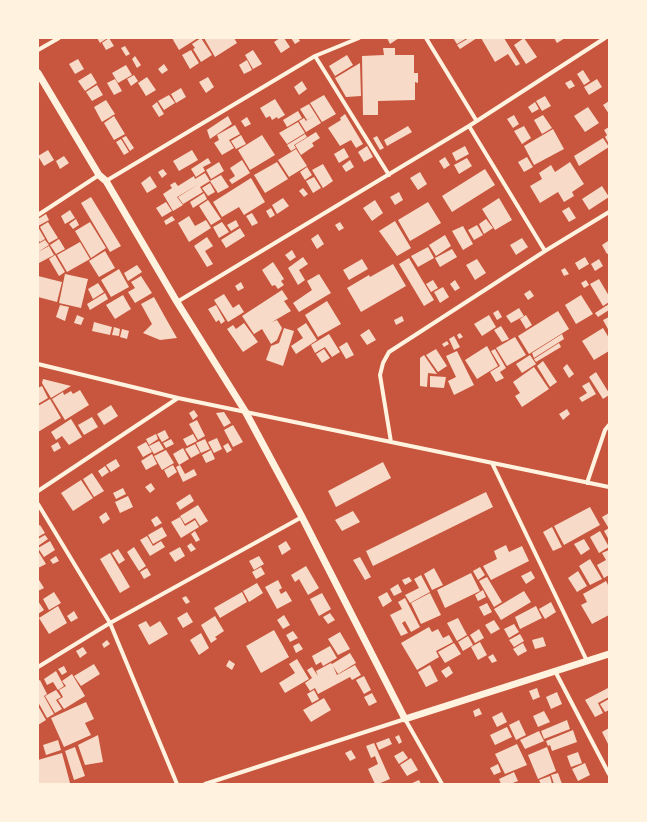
<!DOCTYPE html>
<html>
<head>
<meta charset="utf-8">
<style>
	body { margin:0 }
	#map { position:relative; width:647px; height:822px; overflow:hidden; background:#c8553d; font-family:"Roboto Condensed",sans-serif }
	canvas { display:block }
	.frame { position:absolute; inset:0; border:39px solid #fff3e0; pointer-events:none }
</style>
</head>
<body>
<div id="map">
<canvas width="647" height="822"></canvas>
<div class="frame"></div>
</div>
<script>
const c = document.querySelector('canvas').getContext('2d');
c.lineJoin = 'round';
function paint(path, color) { c.fillStyle = color; c.fill(path, 'evenodd'); }
function stroke(path, color, width, dash) { c.strokeStyle = color; c.lineWidth = width; c.lineCap = dash ? 'butt' : 'round'; c.setLineDash(dash || []); c.stroke(path); }
paint(new Path2D(`
	M97,38H105L106,39L100,43Z
	M109,38L114,46L106,50L102,43Z
	M172,38H198L179,50Z
	M201,38L212,55L201,62L193,49L195,48L192,44Z
	M204,38H234L237,43L215,57Z
	M280,38H284L290,47L281,53L274,42Z
	M291,38H298L300,41L295,44Z
	M387,38H399L390,44Z
	M453,38H467L457,44Z
	M469,38H477L460,49L457,45Z
	M481,38H504L520,64L516,66L508,54L495,62Z
	M524,38L537,57L526,64L514,45Z
	M554,38H565L557,43Z
	M125,46L130,54L126,56L121,48Z
	M383,48H395V55H414V73H418V83L415,82V100L378,101V115H363L362,56L384,55Z
	M191,50L199,63L190,69L182,55Z
	M253,50L262,64L253,69L245,55Z
	M347,55L353,65L335,76L329,66Z
	M135,56L141,65L137,68L132,59Z
	M78,59L84,69L75,74L69,64Z
	M247,60L252,70L244,74L239,65Z
	M360,63L361,96L346,97L335,78Z
	M164,64L168,70L162,74L158,69Z
	M126,65L132,75L118,83L112,73Z
	M583,70L590,81L584,85L577,74Z
	M91,73L97,83L85,91L78,81Z
	M134,75L138,81L131,86L127,79Z
	M147,77L156,90L146,96L138,83Z
	M208,77L214,87L206,93L199,82Z
	M115,79L122,91L114,95L107,83Z
	M597,79L602,87L589,95L584,87Z
	M571,80L575,86L569,89L565,83Z
	M302,81L307,89L299,95L294,87Z
	M97,85L103,95L92,101L86,92Z
	M181,88L186,97L176,103L171,94Z
	M169,95L175,103L164,110L158,101Z
	M324,95L336,114L322,122L310,103Z
	M545,96L551,106L542,111L536,101Z
	M275,99L285,115L278,119L277,117L272,120L270,116L266,118L260,108Z
	M106,100L115,114L102,122L94,107Z
	M609,101V114L603,105Z
	M157,102L164,114L159,117L152,106Z
	M535,102L539,109L532,113L528,107Z
	M309,104L316,115L307,120L300,109Z
	M588,107L599,123L585,132L574,116Z
	M298,111L302,118L287,127L283,120Z
	M345,114L363,144L356,148L351,140L340,146L328,128L341,120L340,118Z
	M316,115L321,123L306,132L299,121L304,118L306,121L304,122Z
	M514,115L519,124L513,128L507,119Z
	M543,115L552,128L542,134L534,120Z
	M114,116L125,134L114,140L104,123Z
	M228,116L232,124L210,139L207,130Z
	M247,117L251,124L245,127L241,121Z
	M298,122L305,133L287,144L279,133Z
	M235,125L240,134L229,140L234,148L222,155L214,143L219,140L217,135Z
	M408,126L412,132L387,146L384,140Z
	M524,126L531,138L522,144L514,131Z
	M609,127V144L605,137L607,135L604,130Z
	M553,129L564,149L534,165L524,146Z
	M316,132L320,138L312,143L314,146L301,155L295,145Z
	M305,134L307,137L294,145L296,148L291,151L287,145Z
	M241,135L246,144L236,149L231,141Z
	M262,135L275,155L250,170L238,150Z
	M126,136L134,148L130,151L122,138Z
	M377,136L384,148L380,150L373,138Z
	M603,138L609,147L579,166L574,156Z
	M121,139L129,152L124,155L116,142Z
	M367,146L373,157L364,162L358,152Z
	M465,146L469,154L456,161L452,153Z
	M344,148L349,157L339,163L334,154Z
	M296,149L307,166L289,177L278,160Z
	M48,150L54,160L44,166L38,156Z
	M192,150L198,160L179,171L173,161Z
	M64,156L69,163L60,169L56,161Z
	M445,157L450,165L444,169L439,161Z
	M527,157L533,167L524,172L518,162Z
	M208,158L211,163L203,167L205,171L196,177L191,169Z
	M467,158L472,166L459,174L454,165Z
	M242,160L250,173L232,184L229,180L235,176L230,168Z
	M350,160L354,167L346,172L342,166Z
	M219,162L224,171L211,179L206,170Z
	M277,162L288,179L265,193L254,175Z
	M570,162L584,184L572,192L574,196L564,202L558,192L540,203L530,186L542,179L539,173L551,165L555,172Z
	M323,164L333,181L323,188L312,170Z
	M307,167L312,175L305,180L300,172Z
	M163,169L167,174L162,178L158,172Z
	M485,169L495,185L452,212L442,196Z
	M420,172L427,184L418,190L410,178Z
	M205,173L210,181L200,187L203,192L183,204L178,197L199,184L177,197L183,205L173,211L163,194L172,188L170,185L175,182L178,186L194,176L195,179Z
	M221,175L229,187L218,193L210,181Z
	M150,176L157,187L147,193L141,183Z
	M314,177L321,188L313,193L306,181Z
	M251,178L265,202L244,215L239,207L222,217L213,202Z
	M210,183L215,192L208,196L202,188Z
	M602,186L609,197L589,210L582,199Z
	M303,188L308,194L304,197L299,191Z
	M399,192L403,200L395,205L390,197Z
	M204,193L207,199L193,208L190,202Z
	M91,197L121,246L110,252L81,203Z
	M283,198L289,206L277,214L272,205Z
	M499,198L512,220L495,230L482,209Z
	M208,200L221,219L211,225L199,206Z
	M375,200L383,213L372,221L363,208Z
	M166,202L172,211L162,217L156,208Z
	M428,202L441,223L410,241L398,220Z
	M569,207L576,218L569,222L562,211Z
	M271,208L275,215L270,218L266,211Z
	M70,210L75,218L65,224L61,216Z
	M252,213L258,223L252,226L246,216Z
	M46,214L49,220L38,226V219Z
	M172,216L175,220L166,225L164,221Z
	M189,216L195,226L206,220L211,228L189,242L178,223Z
	M76,219L79,225L73,229L69,224Z
	M486,219L493,228L484,234L479,224Z
	M236,220L239,226L231,231L227,225Z
	M395,221L411,248L397,256L379,231Z
	M48,222L58,238L49,243L40,227Z
	M90,222L106,248L91,258L75,231Z
	M222,222L229,232L219,238L213,227Z
	M340,222L344,228L339,231L335,225Z
	M477,225L483,235L474,240L468,230Z
	M463,226L473,244L463,250L452,231Z
	M38,227L45,239L40,242L38,240Z
	M240,228L245,236L226,248L221,240Z
	M318,234L324,244L317,249L311,239Z
	M445,235L451,246L436,256L429,245Z
	M207,237L213,246L205,251L213,264L207,267L194,246Z
	M522,238L528,247L516,255L510,245Z
	M59,239L65,249L56,254L50,245Z
	M45,240L49,245L38,252V244Z
	M608,241L609,253L607,254L602,245Z
	M80,242L90,259L67,272L57,255Z
	M49,246L54,255L39,263L38,252Z
	M428,247L434,258L418,267L411,256Z
	M452,249L457,257L440,267L435,258Z
	M292,250L296,257L290,261L285,255Z
	M105,251L115,268L99,277L89,261Z
	M55,255L65,272L59,276L49,259Z
	M303,257L308,264L299,270L305,280L298,285L288,268Z
	M585,257L589,264L579,270L575,263Z
	M409,258L434,300L424,306L399,264Z
	M362,259L368,269L349,280L343,270Z
	M477,259L486,273L475,280L466,265Z
	M599,259L603,266L595,271L591,264Z
	M273,262L284,279L281,281L284,285L278,289L275,285L272,286L262,270Z
	M393,264L406,286L361,312L347,288L369,275L370,277Z
	M137,265L142,272L128,281L124,273Z
	M565,268L569,274L564,276L561,270Z
	M119,269L129,287L111,297L101,280Z
	M65,274L88,279L81,308L59,303Z
	M319,274L331,293L299,312L293,303L312,290L307,281Z
	M38,276L62,282L57,302L38,297Z
	M141,276L152,293L135,303L128,292L135,288L131,282Z
	M599,279L609,296V302L603,306L590,284Z
	M433,280L438,288L431,292L426,284Z
	M455,280L460,288L455,291L450,284Z
	M586,280L589,285L584,288L581,283Z
	M241,282L244,288L238,291L235,286Z
	M98,283L104,292L93,299L88,289Z
	M443,287L449,297L440,303L434,292Z
	M282,290L288,299L284,301L291,311L272,322L277,320L282,328L277,340L271,344L262,329L254,334L242,316Z
	M530,290L534,296L528,300L524,294Z
	M105,293L108,299L90,310L87,304Z
	M224,294L233,308L239,304L244,312L228,322L214,300Z
	M123,295L131,309L115,319L106,305Z
	M581,295L593,314L576,324L565,305Z
	M154,297L165,317L177,338L160,340L143,333L152,324L141,304Z
	M327,301L341,324L318,337L305,315Z
	M609,304V310L598,317L595,313Z
	M60,305L69,307L65,321L56,317Z
	M216,305L225,321L221,324L219,320L216,322L208,309Z
	M519,308L524,316L511,323L506,316Z
	M498,310L502,317L497,320L493,313Z
	M558,311L569,329L529,354L518,336Z
	M77,315L84,318L81,325L74,323Z
	M489,315L496,327L482,336L474,324Z
	M526,315L532,325L526,329L520,319Z
	M402,316L404,321L396,325L394,320Z
	M609,317V331L603,320Z
	M94,322L112,327L110,335L92,331Z
	M244,323L258,342L243,352L227,329L233,325L236,329Z
	M306,323L317,340L296,354L291,346L303,338L297,329Z
	M501,326L509,339L502,342L494,330Z
	M114,327L120,329L119,336L112,335Z
	M284,328L294,331L283,366L266,360L271,346L279,343Z
	M603,328L609,338V351L594,360L582,341Z
	M122,329L129,331L127,339L120,337Z
	M369,329L376,340L367,345L360,335Z
	M460,333L463,337L459,339L457,335Z
	M329,334L340,352L332,357L325,347L315,353L311,345Z
	M562,334L564,339L534,358L532,353Z
	M454,336L460,347L454,350L449,339Z
	M515,337L526,355L507,366L496,348Z
	M447,341L449,344L444,347L442,344Z
	M347,342L354,355L346,359L339,347Z
	M559,343L561,347L536,362L534,359Z
	M487,346L498,366L477,379L465,360Z
	M324,349L330,358L322,363L316,354Z
	M436,349L447,366L438,372L426,355Z
	M495,349L506,368L500,372L504,378L496,382L490,372L500,366L491,351Z
	M457,351L474,385L454,395L448,381L456,377L446,356Z
	M424,355L437,374L428,373L427,387L420,386V358Z
	M530,355L536,364L522,373L516,364Z
	M543,361L557,382L550,387L537,366Z
	M567,364L574,374L569,378L563,368Z
	M534,367L549,389L522,407L515,396L520,393L513,382Z
	M596,372L609,393V395L603,399L589,377Z
	M430,376L446,377L444,388L430,387Z
	M43,379L71,386L51,398L42,383Z
	M589,382L596,394L582,402L579,398L587,393L582,386Z
	M42,386L48,398L38,404V388Z
	M80,390L89,405L65,420L52,399L63,392L64,395L71,391L73,394Z
	M50,399L61,418L38,432V406Z
	M111,405L118,416L104,425L97,414Z
	M567,409L570,414L563,420L559,414Z
	M194,410L198,416L193,420L189,413Z
	M224,412L231,423L224,427L216,413Z
	M92,417L98,427L84,435L78,425Z
	M71,419L82,437L69,445L62,436L56,440L51,432Z
	M197,420L205,436L198,440L189,424Z
	M233,425L243,442L233,447L224,430Z
	M165,430L169,438L162,442L157,434Z
	M156,434L158,439L149,445L146,439Z
	M193,434L197,441L187,446L183,439Z
	M217,438L222,449L214,453L208,442Z
	M171,439L174,444L166,448L163,443Z
	M205,439L210,449L201,453L196,443Z
	M159,441L164,449L154,454L149,446Z
	M58,442L61,448L54,452L51,446Z
	M146,442L152,452L143,457L137,447Z
	M228,443L232,450L227,453L223,446Z
	M195,444L200,453L191,458L185,449Z
	M183,448L189,459L179,465L173,454Z
	M166,450L174,463L162,470L154,456Z
	M211,450L215,459L206,463L202,455Z
	M152,454L157,464L146,470L141,461Z
	M116,459L120,466L111,472L106,465Z
	M383,462L391,478L336,507L328,491Z
	M173,465L177,472L168,478L164,470Z
	M180,465L185,474L194,469L197,475L183,482L176,467Z
	M105,466L109,472L102,477L98,471Z
	M92,473L104,491L94,497L83,479Z
	M81,480L93,498L73,511L61,493Z
	M151,483L155,489L150,493L145,487Z
	M123,488L126,494L116,499L113,493Z
	M486,492L493,507L373,566L366,551Z
	M190,494L194,501L180,510L176,503Z
	M128,496L133,507L120,513L115,502Z
	M198,505L208,521L200,526L195,518L185,524L180,516Z
	M590,507L600,525L564,545L554,526Z
	M353,511L360,522L342,531L335,520Z
	M106,512L110,519L103,524L99,517Z
	M609,513V527H608L602,517Z
	M157,516L162,523L155,527L151,520Z
	M180,517L185,526L195,520L199,527L181,538L171,522Z
	M40,525L45,533L38,537V526Z
	M162,527L167,536L153,544L148,535Z
	M552,527L562,547L553,551L543,532Z
	M609,528V540L604,531Z
	M195,531L200,540L196,542L191,534Z
	M600,531L609,547L599,553L590,537Z
	M45,535L48,539L38,546V539Z
	M147,536L153,546L161,541L165,547L150,556L140,540Z
	M584,539L590,549L581,555L574,544Z
	M50,541L55,550L44,557L38,548Z
	M286,541L291,549L282,555L278,546Z
	M191,543L196,549L191,552L187,546Z
	M506,545L509,552L522,546L529,561L491,580L483,566L497,559L494,551Z
	M134,547L146,566L139,571L127,552Z
	M180,547L185,556L175,562L169,553Z
	M118,549L125,560L119,564L112,553Z
	M609,550V575L604,578L597,565L606,560L602,553Z
	M38,551L46,564L38,568Z
	M110,553L130,587L120,593L100,559Z
	M56,556L59,561L53,564L50,560Z
	M259,556L264,564L254,570L249,561Z
	M360,557L371,577L365,580L353,560Z
	M590,559L602,579L590,585L579,566Z
	M306,566L319,588L308,595L299,579L295,582L291,575Z
	M261,567L265,574L256,579L252,572Z
	M480,567L485,575L478,580L473,571Z
	M147,568L151,575L144,579L140,572Z
	M434,568L443,585L432,590L424,574Z
	M531,571L535,578L526,584L521,576Z
	M578,571L587,586L577,592L568,578Z
	M471,573L480,591L445,608L437,590Z
	M421,575L430,592L410,603L405,595L419,588L414,579Z
	M409,577L412,581L405,585L402,580Z
	M487,577L502,602L494,607L479,581Z
	M39,580L44,588L38,591V581Z
	M278,580L282,588L279,590L281,594L286,591L292,601L277,609L265,587Z
	M606,581L608,585L609,584V615L592,624L581,605L587,602L583,594Z
	M257,583L263,593L249,602L243,591Z
	M398,584L402,592L394,596L390,589Z
	M483,590L486,597L478,601L475,595Z
	M524,591L531,602L501,620L494,609Z
	M54,592L61,603L49,610L43,599Z
	M242,592L247,602L220,618L214,608Z
	M387,592L392,601L383,607L378,597Z
	M322,593L331,609L319,616L310,599Z
	M430,593L441,615L421,624L411,603Z
	M186,596L190,602L186,604L182,598Z
	M405,598L420,627L411,632L405,621L402,623L408,633L401,636L390,615L402,609L398,602Z
	M38,601L44,610L38,614Z
	M551,602L556,612L545,619L539,609Z
	M487,603L492,612L484,616L479,607Z
	M58,606L67,623L49,634L39,618Z
	M536,606L542,618L520,629L515,617Z
	M74,611L78,618L71,622L67,616Z
	M187,612L193,622L183,628L177,618Z
	M330,613L335,620L328,624L323,617Z
	M284,615L290,625L283,629L277,620Z
	M215,616L224,631L215,637L217,639L211,643L201,625Z
	M458,618L467,635L457,641L447,623Z
	M494,620L500,629L491,634L485,625Z
	M146,621L150,627L160,621L168,634L149,645L138,625Z
	M514,624L519,632L509,638L504,629Z
	M429,627L432,632L438,629L443,638L449,635L453,642L436,651L439,657L417,670L401,643Z
	M479,629L484,638L475,643L470,635Z
	M274,630L289,657L261,673L246,646Z
	M293,631L298,638L290,642L286,635Z
	M340,632L350,649L338,655L328,639Z
	M201,633L209,648L199,655L190,640Z
	M520,634L524,641L514,647L509,640Z
	M468,636L473,645L463,651L458,642Z
	M543,637L546,646L535,649L532,640Z
	M107,640L110,644L104,648L102,644Z
	M480,642L487,655L478,660L471,647Z
	M299,643L303,649L296,653L293,646Z
	M454,643L461,654L445,663L438,652Z
	M523,643L527,651L518,656L513,649Z
	M330,646L337,658L323,666L321,662L316,665L312,656Z
	M83,647L87,653L80,658L76,651Z
	M350,653L356,663L338,674L333,666L337,675L355,665L361,675L352,680L350,677L318,694L315,688L310,691L305,683L312,678L307,670L312,667L318,676L316,671L331,663L332,664Z
	M493,654L497,661L492,663L488,657Z
	M297,659L309,679L285,693L279,683L295,673L289,664Z
	M229,660L235,664L232,670L226,666Z
	M94,664L100,674L81,686L74,676Z
	M430,665L438,681L426,687L418,672Z
	M64,666L67,672L62,675L58,669Z
	M449,666L453,673L446,678L441,671Z
	M56,671L64,686L58,690L53,682L47,685L44,679Z
	M72,674L85,696L64,709L58,700L63,697L59,690L66,686L62,681Z
	M364,676L371,690L364,694L356,680Z
	M40,680L47,694L44,696L54,714L47,718L38,702V681Z
	M537,688L540,697L533,700L529,691Z
	M608,688L609,697L598,703L603,713L595,717L585,700Z
	M56,690L61,697L56,700L62,709L55,713L45,696Z
	M314,690L319,699L312,703L307,694Z
	M557,692L562,704L551,709L546,697Z
	M372,693L377,702L369,706L364,697Z
	M324,698L331,710L311,722L303,710Z
	M609,699V710L605,712L600,704Z
	M86,702L94,719L85,723L91,735L64,747L51,718Z
	M38,706L46,720L38,725Z
	M479,708L482,714L475,717L473,711Z
	M544,711L550,722L538,727L533,716Z
	M502,712L507,722L497,727L492,717Z
	M519,720L526,735L516,740L509,725Z
	M567,720L570,729L544,739L541,731Z
	M507,727L512,737L495,745L490,735Z
	M609,728V746L602,732Z
	M573,730L577,742L552,751L550,745L548,746L546,741Z
	M539,731L544,741L525,749L520,740Z
	M98,735L103,762L85,765L78,745Z
	M399,735L402,742L399,744L395,737Z
	M389,738L392,744L379,750L376,743Z
	M58,740L61,750L46,755L43,745Z
	M374,743L390,779L378,784H375L368,769L378,764L375,756L371,758L366,746Z
	M517,744L527,765L505,774L495,754Z
	M75,747L85,776L74,780L65,751Z
	M547,747L556,771L538,779L528,755Z
	M351,750L356,758L350,761L345,753Z
	M403,751L408,758L399,764L394,756Z
	M578,752L582,763L571,767L567,756Z
	M62,753L70,783L38,784V760Z
	M411,758L418,770L407,776L400,765Z
	M585,763L590,775L578,781L572,769Z
	M498,764L501,772L494,775L490,768Z
	M514,772L518,781L510,784H501L499,779Z
	M558,773L562,784H554L551,775Z
	M550,776L552,784H541L539,780Z
	M419,780L421,784H410Z`), '#f7dbc8');
stroke(new Path2D(`
	M426,38L476,120
	M38,50L59,38
	M315,56L389,175
	M469,126L545,251
	M106,181L315,56L359,38
	M38,215L99,175
	M177,302L469,126L605,38
	M38,364L178,398L609,487
	M391,442L380,375L383,363L389,352L545,251L609,212
	M492,463L587,661
	M587,483L605,430L609,425
	M38,491L178,398
	M38,504L110,623L177,784
	M38,667L110,623L302,517
	M555,671L609,774
	M205,784L405,719L442,784`), '#fff3e0', 4);
stroke(new Path2D(`
	M38,73L99,175L106,181L177,302L245,411L302,517L405,719L609,654`), '#fff3e0', 7);
</script>
</body>
</html>
